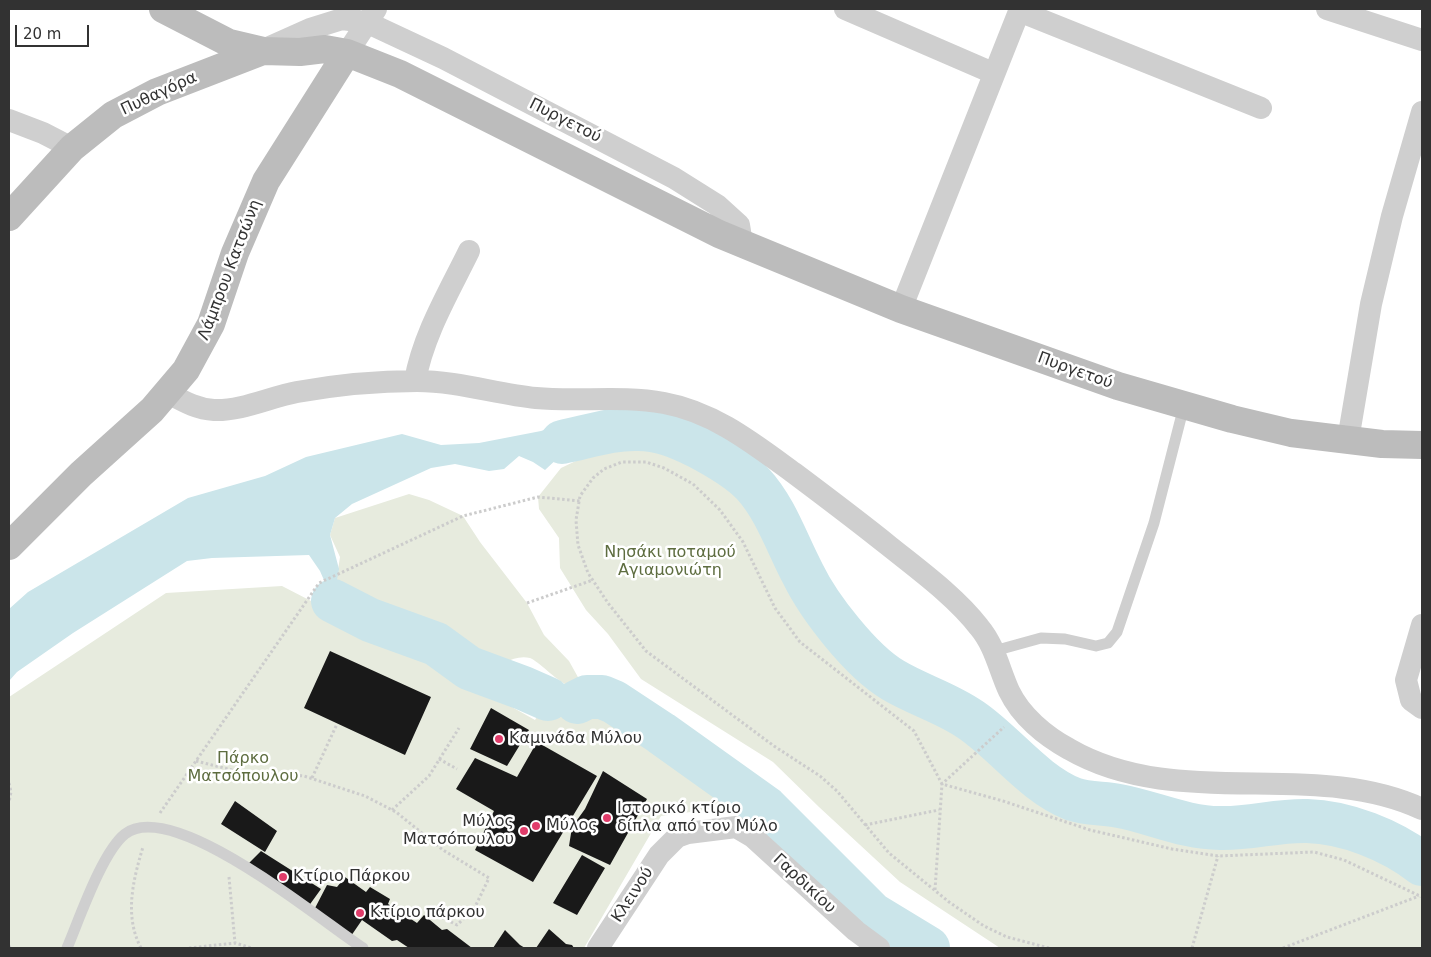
<!DOCTYPE html>
<html>
<head>
<meta charset="utf-8">
<style>
	body { margin:0 }
	#map { position:relative; width:1431px; height:957px; overflow:hidden; background:#fff; font-family:"DejaVu Sans",sans-serif }
	canvas { display:block }
	.frame { position:absolute; inset:0; border:10px solid #323232; pointer-events:none }
	.scale { position:absolute; left:15px; top:25px; width:74px; height:22px; box-sizing:border-box; border:2px solid #323232; border-top:0; padding-left:6px; font-size:15px; line-height:18px; white-space:nowrap; color:#323232; -webkit-text-stroke:4px #fff; paint-order:stroke }
</style>
</head>
<body>
<div id="map">
<canvas width="1431" height="957"></canvas>
<div class="frame"></div>
<div class="scale">20 m</div>
</div>
<script>
const c = document.querySelector('canvas').getContext('2d');
c.lineJoin = 'round';
function paint(path, color) { c.fillStyle = color; c.fill(path, 'evenodd'); }
function stroke(path, color, width, dash) { c.strokeStyle = color; c.lineWidth = width; c.lineCap = dash ? 'butt' : 'round'; c.setLineDash(dash || []); c.stroke(path); }
function write(font, color, halo, rows, align = 'center') {
  c.font = font + ' "DejaVu Sans",sans-serif'; c.lineWidth = 5; c.setLineDash([]); c.textBaseline = 'middle'; c.strokeStyle = halo; c.fillStyle = color; for (const [text, x, y, turn = 0] of rows) {
    c.save(); c.translate(x, y); c.rotate((+turn || 0) * Math.PI / 180); c.textAlign = isNaN(turn) ? turn : align; if (halo) c.strokeText(text, 0, 0); c.fillText(text, 0, 0); c.restore();
  }
}
paint(new Path2D(`
	M655,444L709,471L746,506L802,613L850,667L921,712L946,720L967,730L1017,784L1057,802L1084,810L1213,836L1323,833L1349,837L1391,853L1422,872V948H1000L900,882L819,807L773,762L641,679L608,634L586,610L560,568L559,538L539,509L538,497L561,468L601,449Z
	M409,494L429,500L463,516L480,542L527,603L544,635L569,661L579,679L567,685C556,680 538,661 530,658C509,653 497,675 471,665C459,660 441,638 427,629C397,613 366,608 334,596L340,557L330,535L335,518Z
	M282,586L464,680L535,720L554,688L745,801L743,805L661,816L584,948H9V697L166,593Z`), '#e7ebde');
paint(new Path2D(`
	M564,423C565,435 558,445 560,456L545,470L533,462L519,456L504,469L489,471L455,464L431,468L352,504L335,518L330,535L339,569L333,601L320,571L309,555L212,558L187,561L73,633L17,672L9,681V609L28,592L188,498L265,476L306,457L402,434L441,445L479,443L541,431Z`), '#cbe5ea');
stroke(new Path2D(`
	M562,442C587,437 613,428 638,429C660,429 678,437 697,446C716,456 738,468 753,484C776,509 787,544 803,574C819,607 861,661 893,680C918,695 947,703 971,720C1006,744 1033,783 1073,799C1087,804 1104,803 1119,806C1152,812 1185,828 1220,828C1249,829 1278,820 1307,821C1346,822 1391,840 1422,864
	M333,601L370,620L436,644L469,668L523,688L548,699
	M577,702L587,697H602L614,702L661,733L766,808L872,914L928,948`), '#cbe5ea', 44);
paint(new Path2D(`
	M330,651L431,697L405,755L304,708Z
	M491,708L529,730L507,766L470,749Z
	M537,742L597,776L533,882L475,850L494,811L456,789L475,758L517,777Z
	M603,771L647,799L610,865L569,846L572,827L585,809Z
	M235,801L277,831L265,852L221,824Z
	M261,851L321,889L308,907L248,864Z
	M582,855L605,868L577,915L553,903Z
	M345,877L366,892L370,887L390,899L388,904L417,923L424,915L442,930L447,929L472,948H409L397,940L392,941L362,920L351,936L314,910L327,885L337,887Z
	M549,929L566,944L572,945L574,948H536Z
	M505,930L520,945L525,948H493Z`), '#191919');
stroke(new Path2D(`
	M527,603L593,580
	M439,759L457,769
	M196,761L236,771L304,776L365,796L396,812L443,850L489,878L474,909L457,925L443,918
	M312,778L337,724
	M9,783L11,792L9,802
	M392,810L429,776L459,728
	M160,813L319,583L463,516L538,497L580,501
	M865,825L939,810
	M229,877L235,943
	M935,890L942,784L1004,727
	M9,946L10,948
	M141,948C124,916 133,880 143,847
	M189,948L235,943L252,948
	M1049,948L1007,937L984,926L949,902L889,853L837,791L820,776L774,746L646,651L608,603L588,573L578,545L576,520L580,496L593,478L604,469L622,462H646L664,468L693,484L720,510L743,542L775,608L800,642L914,731L942,784L1003,801L1090,830L1172,849L1218,856L1314,852L1344,860L1422,897
	M1192,948L1218,856
	M1283,948L1419,896`), '#ccc', 3, [2.5, 2.5]);
stroke(new Path2D(`
	M994,651L1041,638L1065,639L1096,646L1108,643L1117,632L1154,523L1184,406
	M67,948C79,920 102,852 125,834C173,797 321,921 363,948`), '#cfcfcf', 11);
stroke(new Path2D(`
	M845,9L993,73
	M1327,9L1422,40
	M1019,11L1261,108
	M263,50L310,29L342,19L366,22L443,58L674,178L717,205L739,225L742,244
	M347,53L376,9
	M9,120L43,133L72,148
	M901,309L1020,9
	M415,381C423,335 449,292 469,251
	M168,393C183,401 196,409 214,410C242,411 270,397 297,392C336,385 377,381 417,381C457,381 497,394 536,398C579,402 621,395 664,403C714,412 754,444 794,473C826,497 858,521 889,546C919,570 956,597 979,627C995,646 999,669 1009,691C1021,716 1045,736 1069,749C1178,812 1313,758 1422,809
	M1348,440L1371,304L1392,216L1422,112
	M1422,625L1406,680L1411,700L1422,708
	M598,948L659,855L677,837L688,833L736,827L753,837L856,931L879,948`), '#cfcfcf', 22);
stroke(new Path2D(`
	M163,9L229,43L263,51
	M9,217L72,148L113,115L157,92L263,51L300,52L325,49L347,53L400,74L719,234L901,309L1118,386L1232,419L1291,433L1382,444L1422,445
	M9,546L81,474L152,410L186,370L211,324L235,253L266,181L347,53`), '#bcbcbc', 28);
for (const [x, y, r, color] of [
	[499,739,5,"#e03c6a"],
	[607,818,5,"#e03c6a"],
	[536,826,5,"#e03c6a"],
	[524,831,5,"#e03c6a"],
	[283,877,5,"#e03c6a"],
	[360,913,5,"#e03c6a"]
]) { const dot = new Path2D(); dot.arc(x, y, r, 0, 2 * Math.PI); c.fillStyle = color; c.fill(dot); stroke(dot, '#fff', 2); }
write('16px', '#323232', '#fff', [
	["Πυθαγόρα",159,94,-25],
	["Πυργετού",565,121,27],
	["Λάμπρου Κατσώνη",230,270,-69],
	["Πυργετού",1075,371,20],
	["Γαρδικίου",804,884,43],
	["Κλεινού",633,895,-57]
]);
write('16px', '#5e6d40', '#fff', [
	["Νησάκι ποταμού",670,553],
	["Αγιαμονιώτη",670,571],
	["Πάρκο",243,759],
	["Ματσόπουλου",243,777]
]);
write('16px', '#323232', '#fff', [
	["Καμινάδα Μύλου",509,739],
	["Ιστορικό κτίριο",617,809],
	["δίπλα από τον Μύλο",617,827],
	["Μύλος",514,822,"right"],
	["Ματσόπουλου",514,840,"right"],
	["Μύλος",546,826],
	["Κτίριο Πάρκου",293,877],
	["Κτίριο πάρκου",370,913]
], 'left');
</script>
</body>
</html>
